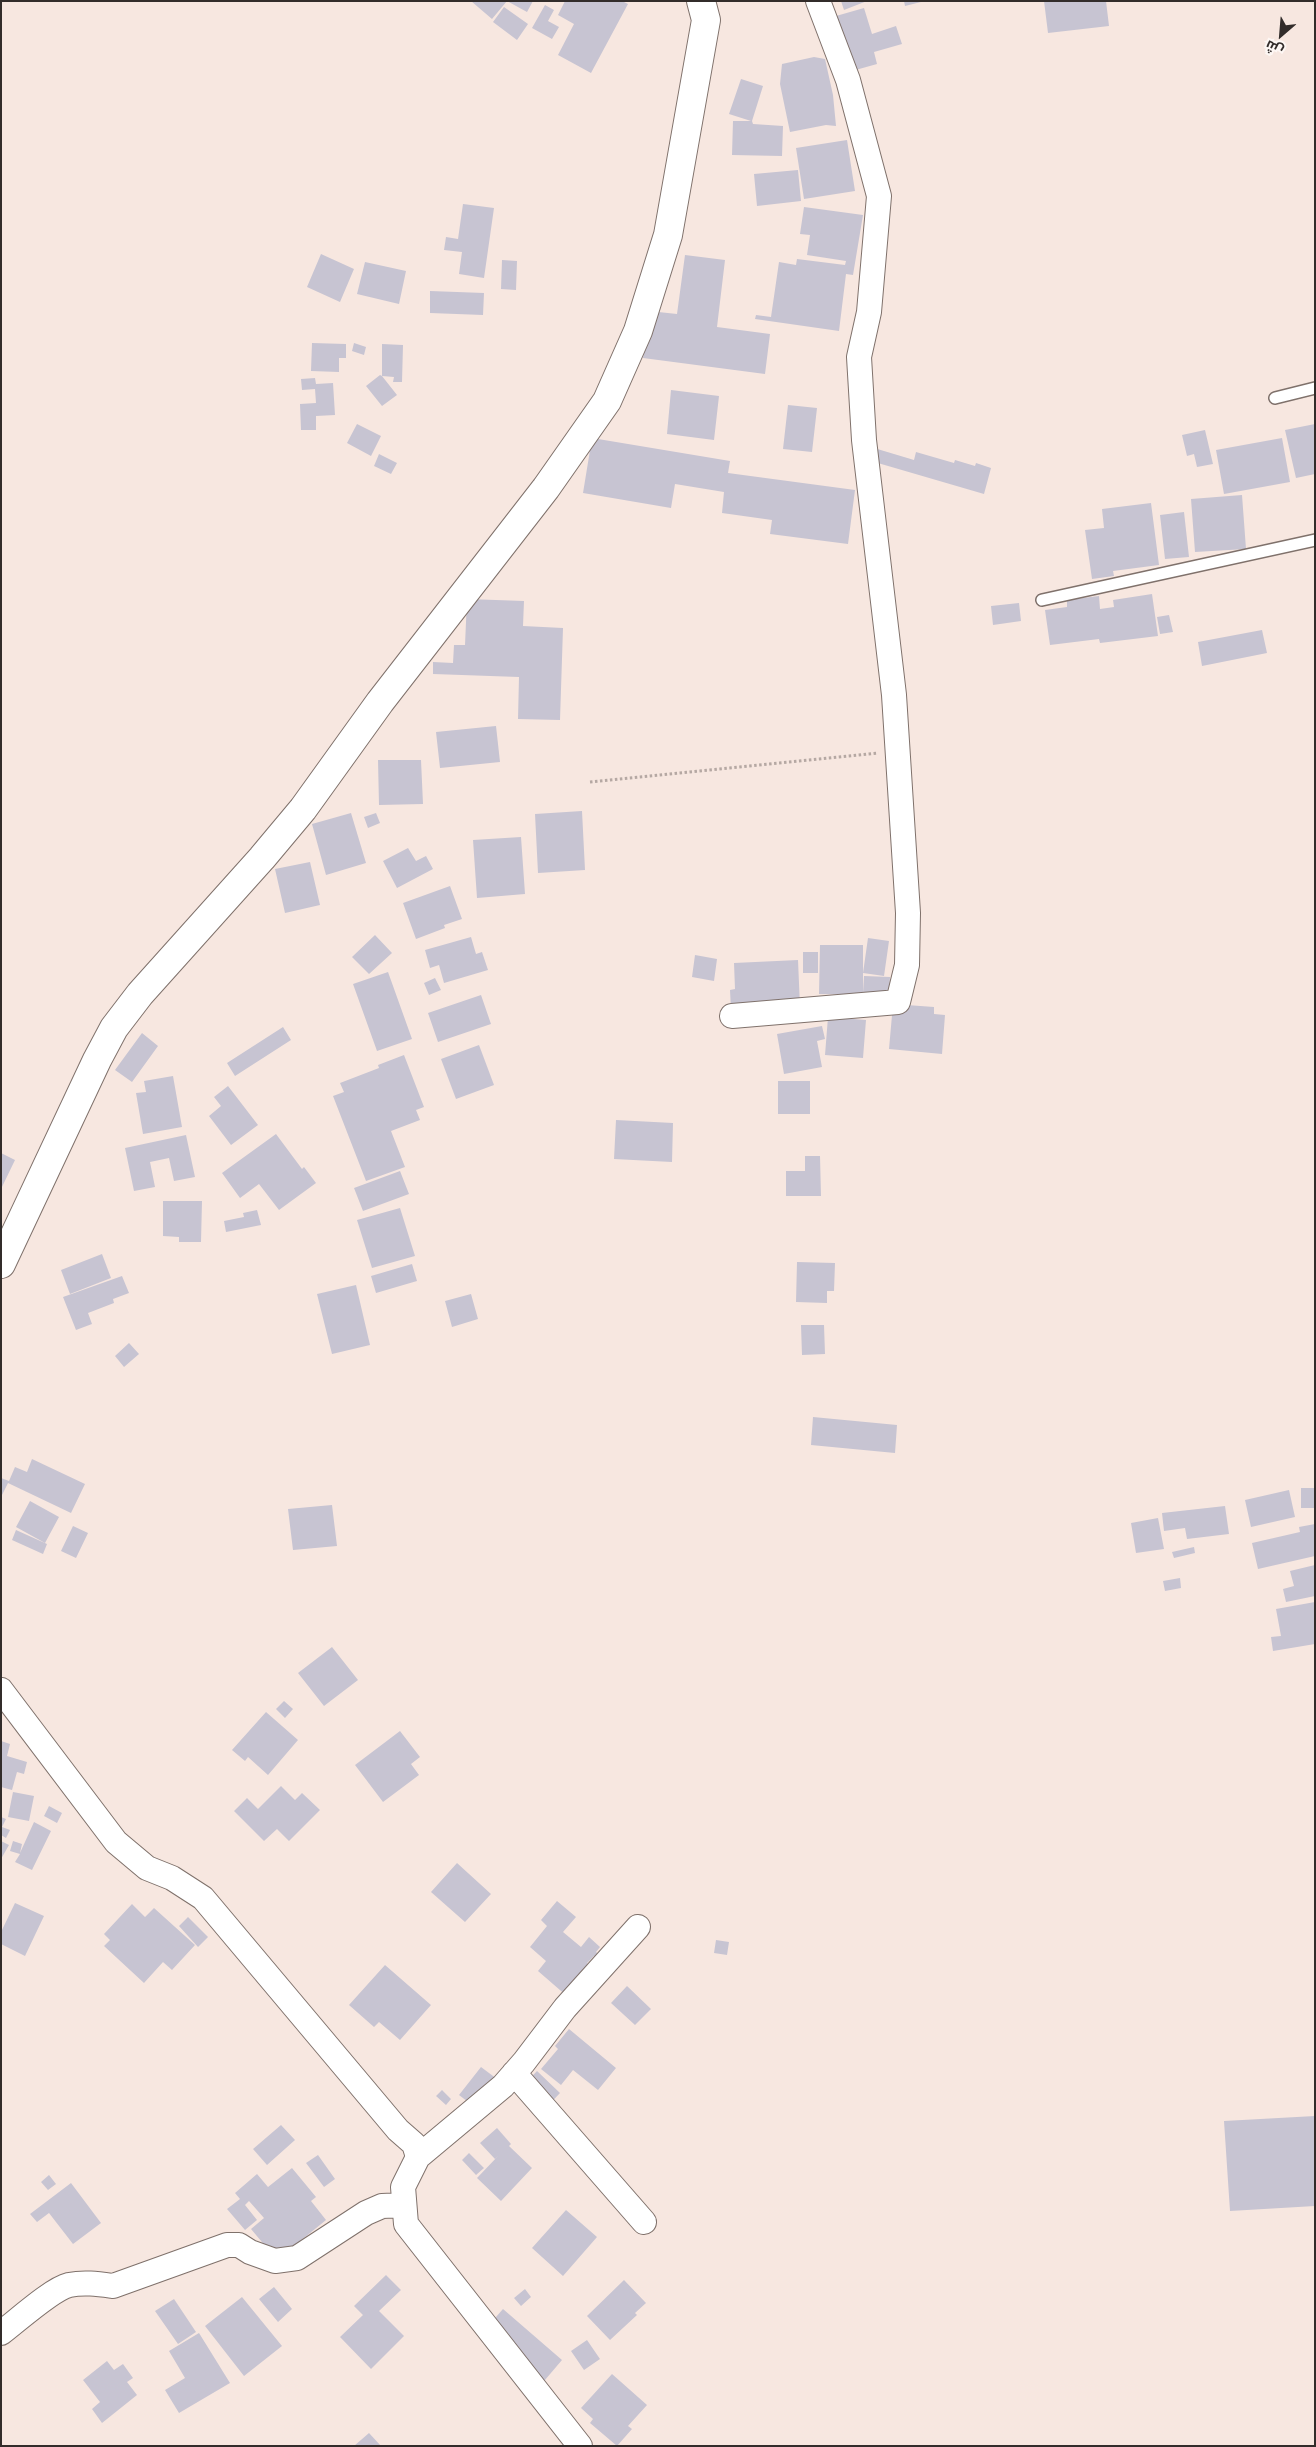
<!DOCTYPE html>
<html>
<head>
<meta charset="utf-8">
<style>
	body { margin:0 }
	#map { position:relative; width:1316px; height:2447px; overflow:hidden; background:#f7e7e0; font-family:Arial,Cairo,sans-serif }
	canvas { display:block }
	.frame { position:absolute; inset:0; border:2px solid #322c2a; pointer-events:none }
	.north { position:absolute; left:1256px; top:10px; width:50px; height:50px; -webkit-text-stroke:4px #fdf7f4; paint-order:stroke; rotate:207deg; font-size:14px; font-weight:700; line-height:20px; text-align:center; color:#322c2a }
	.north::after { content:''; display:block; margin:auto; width:18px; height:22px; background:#322c2a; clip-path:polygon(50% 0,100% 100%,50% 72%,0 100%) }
</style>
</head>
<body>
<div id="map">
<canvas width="1316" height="2447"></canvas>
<div class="frame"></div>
<div class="north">ش</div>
</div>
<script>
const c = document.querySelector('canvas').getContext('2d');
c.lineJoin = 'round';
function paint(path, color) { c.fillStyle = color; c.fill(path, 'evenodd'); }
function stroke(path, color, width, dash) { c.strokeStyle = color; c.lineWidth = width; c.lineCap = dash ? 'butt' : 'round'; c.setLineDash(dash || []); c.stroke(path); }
paint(new Path2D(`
	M471,1H507L492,19Z
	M507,1H533L527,12Z
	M565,1H622L628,4L591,73L558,55L574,24L558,15Z
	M841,1H867L844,10Z
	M904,1H921V2L905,6Z
	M1044,1H1106L1109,26L1048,33Z
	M545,5L554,10L548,21L559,27L552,39L532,28Z
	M504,7L528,24L517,40L493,22Z
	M864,8L872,34L896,26L902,44L874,52L877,64L852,71L836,16Z
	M814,57L825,59L833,95L836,126L826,125L790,132L780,84L782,64Z
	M741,79L763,86L752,121L753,124L783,126L782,156L732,155L733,121H751L729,114Z
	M847,140L855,191L804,199L796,148Z
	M798,170L801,201L757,206L754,174Z
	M463,204L494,208L484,278L459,274L462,252L444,250L446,237L458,239Z
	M804,207L863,215L853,275L846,274L839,331L755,319L756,315L771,317L779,262L796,265L797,259L845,265L846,261L807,255L810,235L800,234Z
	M321,254L354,269L340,302L307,287Z
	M685,255L725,260L717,327L770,334L765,374L643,358L649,311L677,314Z
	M502,260L517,261L516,290L501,289Z
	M365,262L406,271L399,304L357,294Z
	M430,291L484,293L483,315L430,313Z
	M312,343L346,344V358H339V372L311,371Z
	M354,343L366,347L364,355L352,351Z
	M382,344L403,345L402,382H393L394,377L382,376L397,395L382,406L366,386L380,375L382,376Z
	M315,378L316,384L333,383L335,415L316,416V430H301L300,404L316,403L315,389L302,390L301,379Z
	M671,390L719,396L714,440L667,434Z
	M788,405L817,408L812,452L783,449Z
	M357,424L381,436L371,456L347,443Z
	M1315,424V474L1296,478L1285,430Z
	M1205,430L1213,464L1197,467L1194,454L1187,456L1182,435Z
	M592,438L730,461L728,473L855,490L848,544L770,534L772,520L722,513L724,492L675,484L671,508L583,493Z
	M1282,438L1290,482L1224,494L1216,450Z
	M874,448L914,460L916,452L954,463L955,460L975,466L976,463L991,468L984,494L871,461Z
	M379,454L397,463L391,474L374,466Z
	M1242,495L1246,549L1195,552L1191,499Z
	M1151,503L1159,565L1113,571L1114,576L1092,579L1085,530L1104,528L1102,509Z
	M1184,512L1189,557L1165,559L1160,515Z
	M1152,594L1158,636L1100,643L1099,639L1050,645L1045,610L1067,607V600L1099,596L1100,609L1114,607L1113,600Z
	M467,599L524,601L523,626L563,628L560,720L518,719L519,677L433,674V662L453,663L454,645H465Z
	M1019,603L1021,621L993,625L991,606Z
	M1169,615L1173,632L1160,634L1157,617Z
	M1262,630L1267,653L1202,666L1198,642Z
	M496,726L500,762L440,768L436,732Z
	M378,760H421L423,804L379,805Z
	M582,811L585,870L538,873L535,814Z
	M351,813L366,863L326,875L312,824Z
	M376,813L380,823L368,828L364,817Z
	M521,837L525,894L477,898L473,840Z
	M408,848L416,861L426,856L433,869L397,888L383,861Z
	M310,862L320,905L285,913L275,869Z
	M450,886L462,919L444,925L445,928L416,939L403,903Z
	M375,935L392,953L369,974L352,957Z
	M471,937L476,954L482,952L488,970L444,983L439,965L430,968L425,950Z
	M868,938L889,941L884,976L863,973V995L819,994L820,945H863V973Z
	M803,952H818V973H803Z
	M695,955L717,959L714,981L692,977Z
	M798,960L800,1007L731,1010L730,990L735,989L734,963Z
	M388,972L412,1039L377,1051L353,984Z
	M864,976L890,977L889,994L863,993Z
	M435,978L441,990L429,995L424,983Z
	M481,995L491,1024L438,1042L428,1013Z
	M893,1004L934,1007V1014L945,1015L942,1054L889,1049Z
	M828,1017L866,1020L863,1058L825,1055Z
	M822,1026L825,1039L817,1041L822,1067L784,1074L777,1034Z
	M283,1027L291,1040L235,1076L227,1063Z
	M142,1033L158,1046L132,1082L115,1070Z
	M479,1045L494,1085L456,1099L441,1059Z
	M404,1055L424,1107L416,1110L420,1120L391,1131L405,1167L366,1181L333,1096L344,1092L340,1083L379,1068L378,1065Z
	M173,1076L182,1127L143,1134L136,1093L146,1092L144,1081Z
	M778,1081H810V1114H778Z
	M228,1086L258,1125L231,1145L209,1116L221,1106L214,1097Z
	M616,1120L673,1123L672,1162L614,1159Z
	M276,1134L302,1169L304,1167L316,1183L279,1210L259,1184L240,1198L222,1173Z
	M186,1135L195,1177L174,1181L169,1158L150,1162L155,1187L134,1191L125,1148Z
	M1,1153L15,1160L1,1189Z
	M805,1156H820L821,1196H786V1171H805Z
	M400,1171L409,1194L363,1211L354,1188Z
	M163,1201H202L201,1242H179V1237L163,1236Z
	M400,1208L415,1256L372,1268L357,1220Z
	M257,1210L261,1225L226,1232L224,1221L244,1217L243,1213Z
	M102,1254L111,1278L70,1294L61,1270Z
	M797,1262L835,1263L834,1291H827V1303L796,1302Z
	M412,1264L417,1281L376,1293L371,1276Z
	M122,1276L129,1293L113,1299L114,1303L88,1313L92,1324L76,1330L63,1297Z
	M356,1285L370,1345L332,1354L317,1294Z
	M471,1294L478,1319L452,1327L445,1301Z
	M801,1325H824L825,1354L802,1355Z
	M129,1343L139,1354L124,1367L115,1356Z
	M813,1417L897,1425L895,1453L811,1445Z
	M32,1459L85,1484L71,1513L8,1483L1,1497V1478L9,1481L15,1467L27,1472Z
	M1301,1488H1315V1508H1301Z
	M1289,1490L1295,1517L1251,1527L1245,1500Z
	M30,1501L59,1517L45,1543L16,1527Z
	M332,1505L337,1546L293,1550L288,1509Z
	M1225,1506L1229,1534L1187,1539L1185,1528L1164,1531L1162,1513Z
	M1158,1518L1164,1549L1136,1553L1131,1523Z
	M1315,1524V1556L1258,1569L1252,1543L1300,1532L1299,1527Z
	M73,1526L88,1533L76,1558L61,1551Z
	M16,1530L47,1544L43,1554L12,1540Z
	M1194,1547L1195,1553L1174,1558L1172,1552Z
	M1315,1565V1596L1286,1602L1283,1589L1294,1586L1290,1571Z
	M1180,1578L1181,1588L1165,1591L1163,1581Z
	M1315,1602V1644L1273,1651L1271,1637L1281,1636L1276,1609Z
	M332,1647L358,1680L324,1706L298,1673Z
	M284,1701L293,1709L285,1718L276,1709Z
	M266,1712L298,1740L268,1775L248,1757L245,1761L232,1750Z
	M400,1731L420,1757L411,1764L419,1775L383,1802L355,1765Z
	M1,1741L10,1744L7,1756L27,1762L24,1774L17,1772L12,1790L1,1787Z
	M281,1786L295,1800L302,1793L320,1810L289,1841L277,1829L264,1841L234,1811L247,1798L258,1809Z
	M13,1792L34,1796L29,1821L8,1817Z
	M49,1806L62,1813L57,1823L44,1816Z
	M1,1817L6,1819L2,1827L10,1830L6,1838L1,1835Z
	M34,1822L51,1831L32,1870L15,1862L20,1854L10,1851L13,1841L22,1844L20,1853Z
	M1,1841L9,1845L1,1859Z
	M457,1863L491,1894L465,1922L431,1892Z
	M557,1901L576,1917L563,1932L581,1947L589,1937L600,1947L596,1952L605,1960L603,1963L594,1956L587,1963L593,1968L568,1997L538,1971L546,1961L530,1947L547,1926L541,1920Z
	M15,1903L44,1916L25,1956L1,1944V1932Z
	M132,1904L145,1917L154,1908L195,1945L172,1970L163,1962L144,1983L104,1946L110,1940L104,1934Z
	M188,1917L208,1937L198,1947L179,1926Z
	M716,1940L729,1942L727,1955L714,1953Z
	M385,1965L431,2005L400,2040L379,2022L374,2027L349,2005Z
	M627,1986L651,2009L635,2025L611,2003Z
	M569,2029L616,2068L598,2090L573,2070L561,2085L541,2069L558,2049L555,2046Z
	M481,2067L497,2079L476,2108L459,2095Z
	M537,2071L560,2093L542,2112L519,2090Z
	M442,2090L451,2099L446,2105L436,2096Z
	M1315,2116V2206L1230,2211L1224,2121Z
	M281,2125L295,2140L267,2165L253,2149Z
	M497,2128L511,2144L509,2146L532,2168L501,2201L477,2178L499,2155L495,2159L480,2143Z
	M469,2153L484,2168L476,2175L462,2160Z
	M318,2155L335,2179L324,2187L306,2163Z
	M292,2168L316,2197L311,2201L326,2220L277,2260L251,2229L264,2218L249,2201L245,2205L257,2220L245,2230L227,2209L240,2199L235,2193L257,2174L268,2187Z
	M49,2175L56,2184L48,2190L41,2182Z
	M71,2183L101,2223L73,2244L49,2213L37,2222L30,2214Z
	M566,2210L597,2237L563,2276L532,2248Z
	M386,2275L401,2290L379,2311L404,2336L371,2369L340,2337L363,2315L354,2306Z
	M624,2280L646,2303L635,2313L637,2315L610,2340L587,2316Z
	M274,2287L292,2309L278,2322L259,2299Z
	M525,2289L531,2297L521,2306L514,2298Z
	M242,2297L282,2346L244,2376L205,2326Z
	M174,2299L196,2332L178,2344L155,2311Z
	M503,2309L562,2360L539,2387L489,2325Z
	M199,2333L230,2383L179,2413L165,2390L185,2378L169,2351Z
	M587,2340L600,2359L584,2370L571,2351Z
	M107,2361L114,2370L123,2364L133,2378L127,2382L137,2395L102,2423L92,2409L100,2402L83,2380Z
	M612,2374L647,2405L628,2426L632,2429L617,2446L590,2423L593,2419L581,2408Z
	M369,2433L381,2446H354Z`), '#c7c4d2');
const service = new Path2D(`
	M1275,398L1315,388
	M1042,600L1315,540`);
const minor = new Path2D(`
	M732,1016L898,1002L907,965L908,913L894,695L864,440L859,357L869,312L879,196L848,80L818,1
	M1,1690L116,1842L147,1868L172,1878L203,1898L398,2130L414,2144L418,2157L403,2187L406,2224L580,2446
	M514,2073L644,2222
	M418,2157L503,2086L524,2062L565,2008L638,1927
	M1,2333C17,2321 52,2289 69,2285C84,2282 98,2284 113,2286L227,2245H239L250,2252L275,2261L297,2258L366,2213L382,2206L404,2205`);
const tertiary = new Path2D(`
	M1,1264L97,1060L114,1028L140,994L262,858L303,809L380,702L546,488L607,401L638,331L668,235L706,20L701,1`);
stroke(service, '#7f716b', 14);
stroke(minor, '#7f716b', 26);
stroke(tertiary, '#7f716b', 30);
stroke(new Path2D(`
	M590,782L878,753`), '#b5a8a3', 3, [2.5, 2.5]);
stroke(service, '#fff', 11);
stroke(minor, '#fff', 24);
stroke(tertiary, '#fff', 28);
</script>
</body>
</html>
